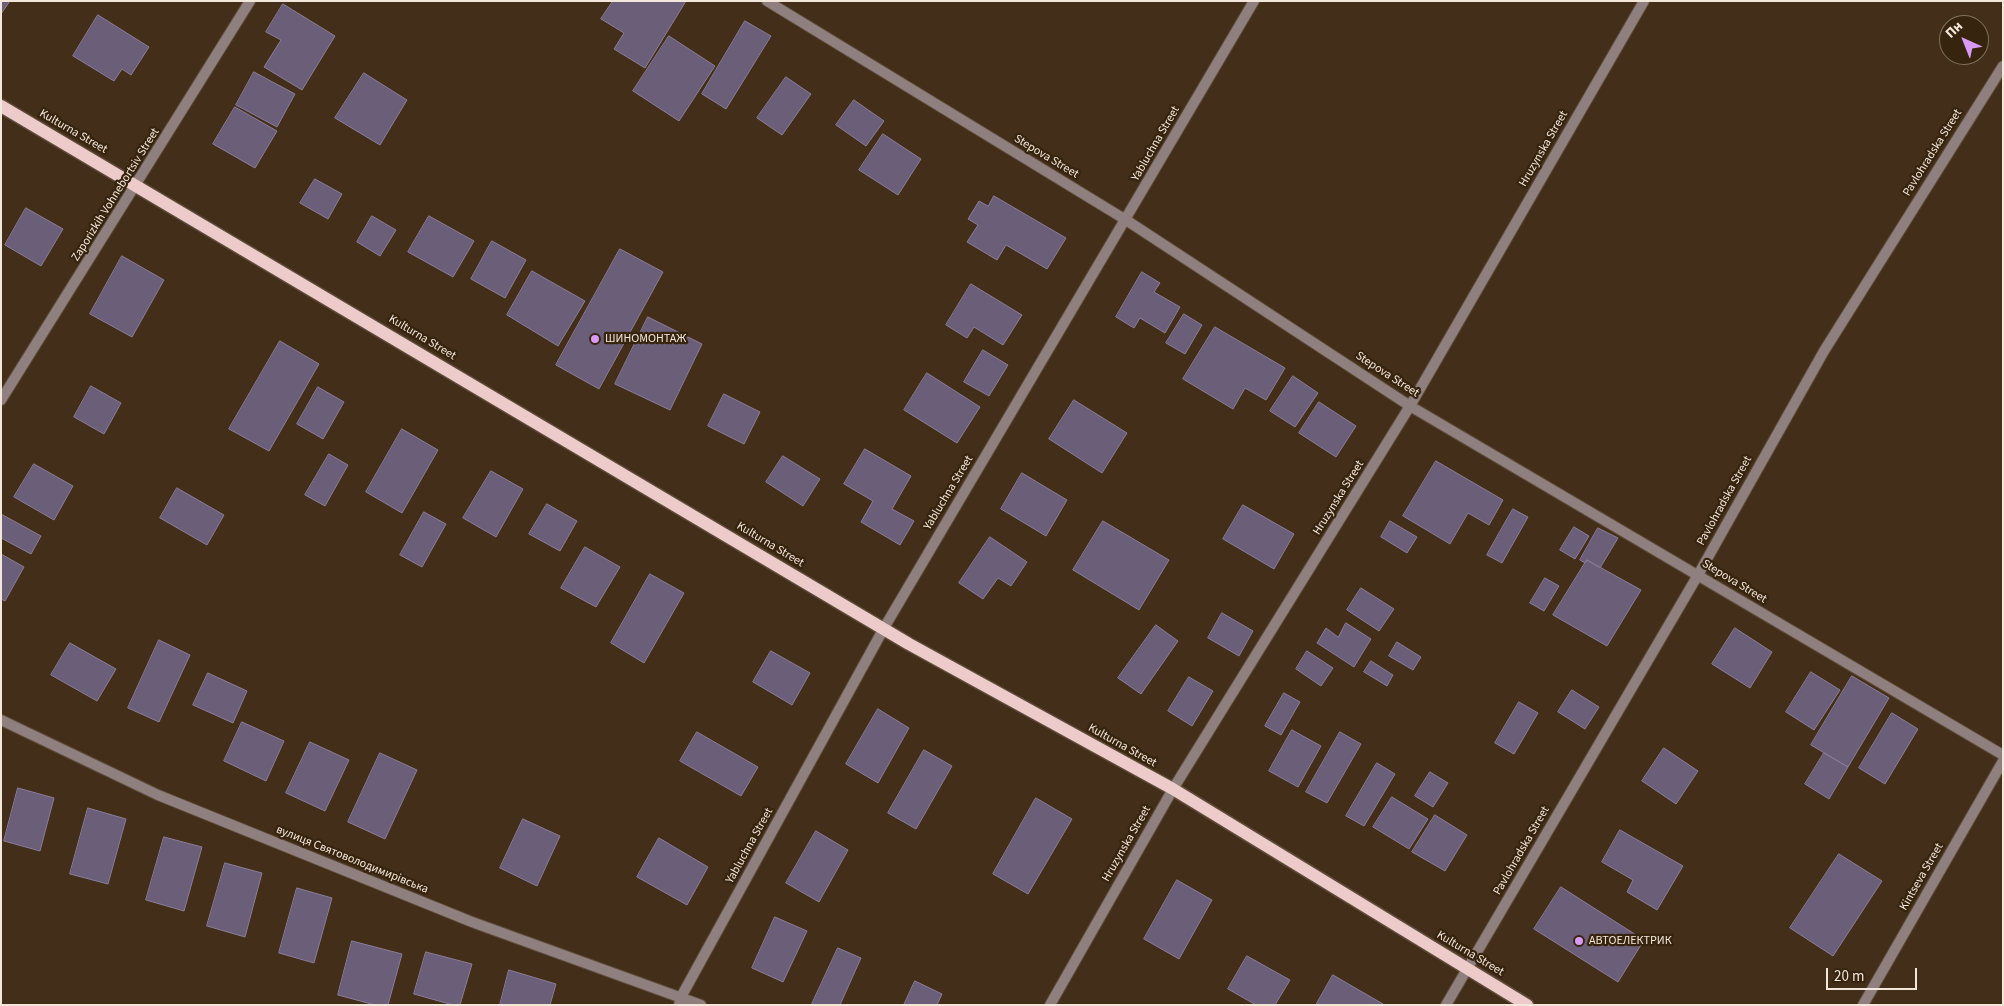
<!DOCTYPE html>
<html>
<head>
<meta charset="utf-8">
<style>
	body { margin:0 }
	#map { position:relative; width:2004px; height:1006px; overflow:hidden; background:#422e19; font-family:"Source Sans 3",sans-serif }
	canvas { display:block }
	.frame { position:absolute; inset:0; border:2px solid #f3e6da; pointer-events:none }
	.north { position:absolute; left:1939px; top:15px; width:50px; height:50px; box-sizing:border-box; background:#37240f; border:1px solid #827260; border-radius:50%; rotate:316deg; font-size:14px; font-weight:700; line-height:20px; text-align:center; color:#f3e6da }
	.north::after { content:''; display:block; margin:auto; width:18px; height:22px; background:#d99af7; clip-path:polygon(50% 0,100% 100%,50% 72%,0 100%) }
	.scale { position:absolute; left:1826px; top:968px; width:91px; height:22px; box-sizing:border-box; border:2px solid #f3e6da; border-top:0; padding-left:6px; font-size:15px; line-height:18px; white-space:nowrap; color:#f3e6da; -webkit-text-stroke:4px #37240f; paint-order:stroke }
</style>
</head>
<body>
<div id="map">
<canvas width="2004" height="1006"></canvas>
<div class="frame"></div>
<div class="north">Пн</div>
<div class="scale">20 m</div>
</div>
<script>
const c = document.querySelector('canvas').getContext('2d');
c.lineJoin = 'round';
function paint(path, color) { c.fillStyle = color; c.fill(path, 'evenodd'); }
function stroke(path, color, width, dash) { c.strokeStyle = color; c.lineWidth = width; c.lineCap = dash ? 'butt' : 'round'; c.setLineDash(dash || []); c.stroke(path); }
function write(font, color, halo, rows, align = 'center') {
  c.font = font + ' "Source Sans 3",sans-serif'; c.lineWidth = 4.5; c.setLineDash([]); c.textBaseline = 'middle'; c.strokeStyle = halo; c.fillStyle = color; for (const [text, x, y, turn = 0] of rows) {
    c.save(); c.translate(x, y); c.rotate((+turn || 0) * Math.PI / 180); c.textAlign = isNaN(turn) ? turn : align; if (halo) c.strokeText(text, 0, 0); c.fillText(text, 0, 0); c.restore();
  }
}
const building = new Path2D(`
	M1,1H10L1,14Z
	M613,1H686L645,68L614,49L624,33L601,19Z
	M283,4L335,36L302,90L264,67L281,40L266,32Z
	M98,15L149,47L131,75L122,69L114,81L73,56Z
	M745,21L771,36L726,109L702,94Z
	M669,36L715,66L679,121L633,91Z
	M254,72L295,94L277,127L236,105Z
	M364,73L407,100L380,145L335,118Z
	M786,77L811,94L782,135L757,118Z
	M854,100L884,121L866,146L836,125Z
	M235,107L277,131L255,168L213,144Z
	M883,134L921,159L898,195L859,170Z
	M315,179L342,194L328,219L300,203Z
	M994,196L1066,238L1047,269L1006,245L997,260L967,242L978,225L968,219L979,201L988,206Z
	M26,208L63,229L41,266L5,245Z
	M372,216L396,230L380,256L357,242Z
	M429,216L474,241L453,277L408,252Z
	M492,241L526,260L505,298L471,279Z
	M620,249L663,272L599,389L556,365Z
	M122,256L164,280L132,337L90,314Z
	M532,271L585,301L558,346L507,315Z
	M1142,272L1160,283L1154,292L1180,307L1165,333L1140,318L1134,328L1116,317Z
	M971,284L1022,315L1003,345L974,327L967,338L946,325Z
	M1184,314L1202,325L1185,354L1166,343Z
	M648,317L702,344L670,410L615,384Z
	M1215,327L1285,368L1266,400L1245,388L1233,409L1183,379Z
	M280,341L319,364L269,451L229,429Z
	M983,350L1008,365L989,396L964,382Z
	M927,373L980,407L957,443L904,410Z
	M1293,376L1318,393L1295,427L1270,411Z
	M91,386L121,403L104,434L74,417Z
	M318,387L344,402L323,439L297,424Z
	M724,394L760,412L744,444L708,426Z
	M1074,400L1127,433L1102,473L1049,439Z
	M1319,402L1356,426L1336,457L1299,433Z
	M402,429L438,450L402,513L366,492Z
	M865,449L911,476L892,509L914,521L900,545L861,522L873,501L844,484Z
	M329,454L348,465L325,506L305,495Z
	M783,456L820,479L803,506L766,482Z
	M1436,461L1503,500L1489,525L1468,513L1450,544L1403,516Z
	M34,464L73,486L54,520L14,497Z
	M491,471L523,489L496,537L463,518Z
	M1022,473L1067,500L1046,536L1001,509Z
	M177,488L224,515L207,545L160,518Z
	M547,504L577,521L560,551L529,534Z
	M1243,505L1294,534L1274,569L1223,539Z
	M1513,509L1528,517L1502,563L1487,555Z
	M424,512L446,524L422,567L400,555Z
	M1,514L41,536L31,554L1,538Z
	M1103,521L1169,560L1139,610L1073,570Z
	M1390,521L1417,537L1407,553L1381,537Z
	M1574,527L1589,536L1575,559L1560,550Z
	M1598,528L1618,538L1600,568L1587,560L1585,563L1580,560Z
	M990,537L1027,562L1011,586L998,578L983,599L959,583Z
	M585,547L620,567L596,607L561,588Z
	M1,554L24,567L5,601L1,599Z
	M1587,560L1641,590L1607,646L1553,615Z
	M650,574L684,593L644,663L611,643Z
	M1545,578L1559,586L1544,611L1530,603Z
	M1361,588L1394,609L1379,631L1347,610Z
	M1222,613L1253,631L1239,656L1208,638Z
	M1346,623L1371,639L1354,667L1317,643L1326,628L1338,637Z
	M1156,625L1178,641L1141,694L1118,678Z
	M1735,628L1772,652L1750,688L1712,664Z
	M159,640L190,655L159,722L128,708Z
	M1397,642L1421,657L1413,670L1389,656Z
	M70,643L116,669L97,701L51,675Z
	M771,651L810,673L792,705L753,682Z
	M1307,651L1333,668L1321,686L1296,669Z
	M1371,661L1393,675L1387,686L1364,672Z
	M1811,672L1840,690L1814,730L1786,712Z
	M208,673L247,691L233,723L193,705Z
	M1852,676L1889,698L1848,767L1811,745Z
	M1189,677L1213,691L1192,726L1168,711Z
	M1572,690L1599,707L1585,729L1558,712Z
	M1284,693L1300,702L1281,735L1265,726Z
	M1519,702L1538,713L1514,754L1495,743Z
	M878,709L909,728L878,783L846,764Z
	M1892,713L1918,729L1885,784L1859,768Z
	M242,722L284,741L266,781L224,761Z
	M1292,730L1321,746L1298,787L1269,771Z
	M697,732L758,767L741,796L680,761Z
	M1340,732L1361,744L1327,803L1306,792Z
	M310,742L349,760L325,811L286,793Z
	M1664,748L1698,771L1676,804L1642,781Z
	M924,750L952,766L916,829L888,813Z
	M380,753L417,770L385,839L348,822Z
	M1824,753L1848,767L1829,799L1805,784Z
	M1377,763L1395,774L1364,826L1346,816Z
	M1430,772L1448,783L1433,807L1415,796Z
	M18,788L54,798L40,851L4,841Z
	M1392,797L1428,819L1409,849L1373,827Z
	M1036,798L1072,819L1028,894L993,874Z
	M88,808L126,819L108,884L70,874Z
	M1435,815L1467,835L1445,871L1412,852Z
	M523,819L560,836L537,886L500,868Z
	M1620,830L1683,866L1657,910L1627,892L1633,880L1602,862Z
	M816,831L848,850L819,902L786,883Z
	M164,837L202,847L184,911L146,900Z
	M659,838L708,867L687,905L637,877Z
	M1839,854L1882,881L1833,956L1790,928Z
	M225,863L262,873L245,937L207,926Z
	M1177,880L1212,900L1179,959L1144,939Z
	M1561,887L1644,940L1618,982L1534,929Z
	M297,888L332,898L314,963L279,953Z
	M775,917L807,931L783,982L752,968Z
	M352,941L402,954L388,1005H375L338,995Z
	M838,948L861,958L840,1005H814L812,1004Z
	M426,952L472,964L460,1005H453L414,994Z
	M1247,956L1290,980L1275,1005H1256L1228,989Z
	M509,970L556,984L550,1005H500Z
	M1333,975L1383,1004V1005H1316Z
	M915,981L942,994L937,1005H904Z`);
paint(building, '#6b5e79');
stroke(building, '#8a7d99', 1);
const minor = new Path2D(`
	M767,1L1126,220L1410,406L2003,755
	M1,400L250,1
	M1,720L158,795L472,922L701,1005
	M679,1005L681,997L884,628L1254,1
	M1050,1005L1173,789L1410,406L1644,1
	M1446,1005L1698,575L1824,351L2003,66
	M1863,1005L2003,761`);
const primary = new Path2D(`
	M1,106L909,644L1173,789L1527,1005`);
stroke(minor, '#5e4b38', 12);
stroke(primary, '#5e4b38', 15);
stroke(minor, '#8f7f7e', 10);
stroke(primary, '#eccbca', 12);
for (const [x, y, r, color] of [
	[595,339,5,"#d99af7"],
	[1579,941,5,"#d99af7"]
]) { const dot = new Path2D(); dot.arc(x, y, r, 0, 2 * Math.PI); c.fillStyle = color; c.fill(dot); stroke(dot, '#37240f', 2); }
write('12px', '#f3e6da', '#37240f', [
	["Kulturna Street",73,132,30],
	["Yabluchna Street",1156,144,-60],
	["Hruzynska Street",1544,149,-60],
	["Pavlohradska Street",1933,153,-58],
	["Stepova Street",1046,157,31],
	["Zaporizkih Vohnebortsiv Street",116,195,-58],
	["Kulturna Street",422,338,31],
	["Stepova Street",1387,375,33],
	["Yabluchna Street",949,493,-59],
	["Hruzynska Street",1339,498,-58],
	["Pavlohradska Street",1725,501,-61],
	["Kulturna Street",770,545,31],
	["Stepova Street",1734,582,31],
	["Kulturna Street",1122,746,29],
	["Hruzynska Street",1127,844,-60],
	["Yabluchna Street",750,846,-61],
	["Pavlohradska Street",1522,851,-60],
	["вулиця Святоволодимирівська",352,860,22],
	["Kintseva Street",1922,877,-60],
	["Kulturna Street",1470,954,31]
]);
write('12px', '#f3e6da', '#37240f', [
	["ШИНОМОНТАЖ",605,339],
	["АВТОЕЛЕКТРИК",1589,941]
], 'left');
</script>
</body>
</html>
